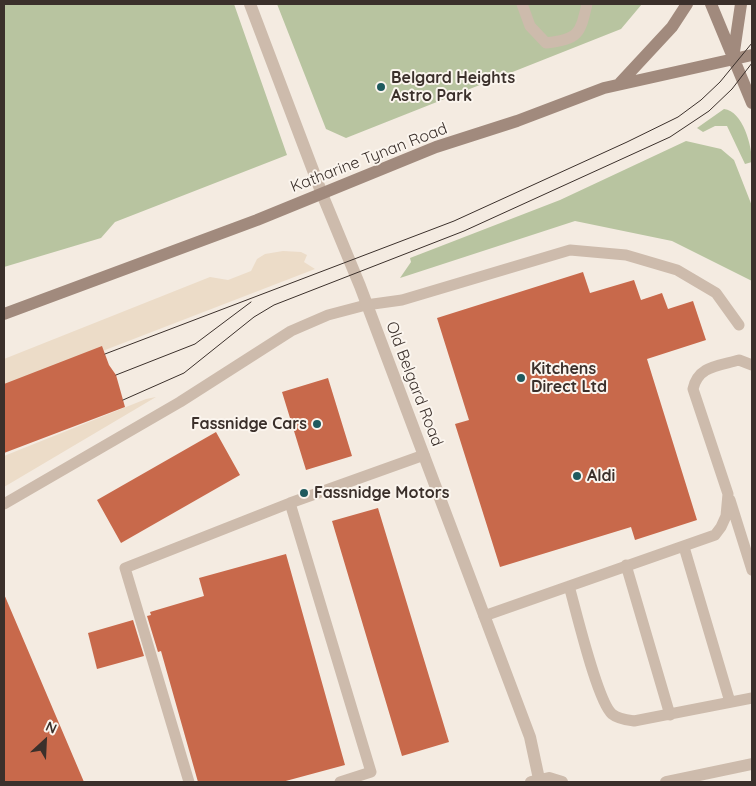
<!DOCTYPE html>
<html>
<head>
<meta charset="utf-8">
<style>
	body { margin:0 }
	#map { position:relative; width:756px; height:786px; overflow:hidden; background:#f4ebe1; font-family:Quicksand,sans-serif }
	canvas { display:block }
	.frame { position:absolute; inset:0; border:5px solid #3b302b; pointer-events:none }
	.north { position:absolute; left:20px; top:716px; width:50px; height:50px; -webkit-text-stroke:4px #fbf5ee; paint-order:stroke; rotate:25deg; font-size:14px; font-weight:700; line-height:20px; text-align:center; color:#3b302b }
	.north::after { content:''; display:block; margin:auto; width:18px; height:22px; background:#3b302b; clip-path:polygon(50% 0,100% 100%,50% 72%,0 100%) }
</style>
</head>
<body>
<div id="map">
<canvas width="756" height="786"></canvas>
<div class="frame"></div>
<div class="north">N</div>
</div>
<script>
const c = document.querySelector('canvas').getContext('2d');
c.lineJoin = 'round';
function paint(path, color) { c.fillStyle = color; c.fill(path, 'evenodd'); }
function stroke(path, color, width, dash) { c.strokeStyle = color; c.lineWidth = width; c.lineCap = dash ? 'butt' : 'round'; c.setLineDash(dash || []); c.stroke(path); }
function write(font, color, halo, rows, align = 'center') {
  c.font = font + ' Quicksand,sans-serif'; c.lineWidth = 4; c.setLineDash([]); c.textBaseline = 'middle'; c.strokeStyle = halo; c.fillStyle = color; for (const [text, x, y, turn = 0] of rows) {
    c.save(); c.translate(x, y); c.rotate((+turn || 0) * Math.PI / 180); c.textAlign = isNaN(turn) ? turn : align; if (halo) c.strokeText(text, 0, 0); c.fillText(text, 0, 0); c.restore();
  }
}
paint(new Path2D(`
	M4,4H234L287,155L115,222L101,238L4,267Z
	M277,4H642L621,29L346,138L326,129Z
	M724,109C743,111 752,146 752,162L745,164L727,126H715L703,132L697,128Z
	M686,141L721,149L734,160L752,206V281L672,241L575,221L400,278L411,262L410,258L560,200Z`), '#b8c4a0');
paint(new Path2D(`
	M283,251L301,252L307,255L304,262L315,269L4,389V359L210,277L228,280L251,271L257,259L265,254Z
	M156,397L4,487V456L146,399Z`), '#ecdcc8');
paint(new Path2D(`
	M583,272L590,293L634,280L641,300L662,293L668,309L693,301L706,340L647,359L697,520L635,540L631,527L500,567L455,424L469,420L437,318Z
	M102,346L109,365L116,375L125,407L4,453V384Z
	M328,378L352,456L306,470L282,392Z
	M216,432L240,475L121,543L97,500Z
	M378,508L449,742L402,756L332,521Z
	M286,554L345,765L282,782H198L161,651L158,652L147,616L151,615L150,612L204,596L199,578Z
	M4,594L84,782H4Z
	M133,620L144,656L97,669L88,633Z`), '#c8694b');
stroke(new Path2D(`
	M522,4L530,26L546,43C579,39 580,34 587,4
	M730,500L752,570
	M4,504L180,402L291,331L328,315L366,305L402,300L570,250L626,255L677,270L716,293L739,325
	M684,547L730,702
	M626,565L670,715
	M569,586C576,610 597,701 612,714C618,719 627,720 634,721L752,698
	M484,616L715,535L721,527L726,516L728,494L693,389C698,366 718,366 739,360L752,365
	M189,782L125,568L290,503
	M340,782L371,772L290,503L424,455`), '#cdbbac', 11);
stroke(new Path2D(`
	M250,4L322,194L360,286L530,737L539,779
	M531,782L549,778L562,782
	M666,782L752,764`), '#cdbbac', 12);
stroke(new Path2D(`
	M711,4L752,103
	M733,58L741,4
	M620,83L672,27L687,4
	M4,314L257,220L436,147L517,121L604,88L752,55`), '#a18a7d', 12);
stroke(new Path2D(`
	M105,354L454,221L627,142L678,117L701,100L720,82L752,43
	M116,375L195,344L251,302
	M123,400L184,373L254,317L274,305L464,231L670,137L709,111L732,89L752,63`), '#3b302b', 1);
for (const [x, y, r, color] of [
	[381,87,5,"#1f5a5e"],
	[521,378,5,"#1f5a5e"],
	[317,424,5,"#1f5a5e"],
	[577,476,5,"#1f5a5e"],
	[304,493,5,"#1f5a5e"]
]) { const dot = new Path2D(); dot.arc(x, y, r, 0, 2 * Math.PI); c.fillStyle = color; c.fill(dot); stroke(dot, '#fbf5ee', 2); }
write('bold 16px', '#3b302b', '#fbf5ee', [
	["Belgard Heights",391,78],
	["Astro Park",391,96],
	["Kitchens",531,369],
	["Direct Ltd",531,387],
	["Fassnidge Cars",307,424,"right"],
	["Aldi",587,476],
	["Fassnidge Motors",314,493]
], 'left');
write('16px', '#3b302b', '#fbf5ee', [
	["Katharine Tynan Road",369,158,-21],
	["Old Belgard Road",414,384,69]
]);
</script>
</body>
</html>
